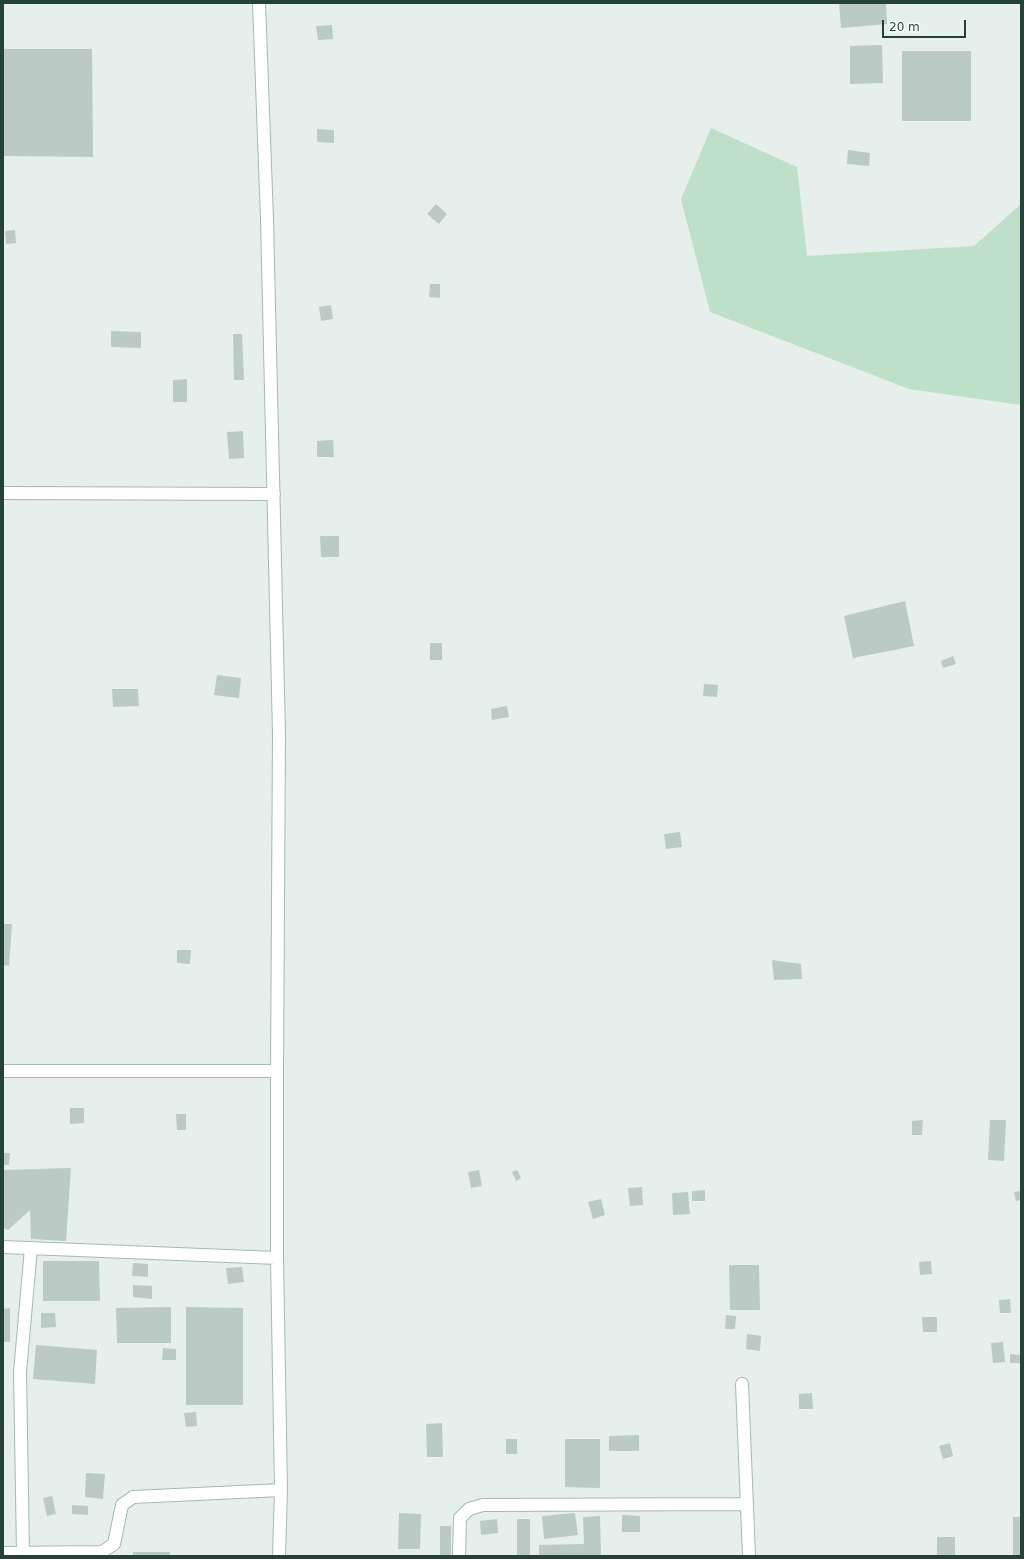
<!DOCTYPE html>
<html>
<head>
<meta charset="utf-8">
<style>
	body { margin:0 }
	#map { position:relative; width:1024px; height:1559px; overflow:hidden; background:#e6efeb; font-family:"DejaVu Sans",sans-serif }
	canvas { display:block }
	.frame { position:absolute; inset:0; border:4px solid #24423a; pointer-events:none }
	.scale { position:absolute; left:882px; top:20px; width:84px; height:18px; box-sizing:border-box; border:2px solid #24423a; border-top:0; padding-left:5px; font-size:12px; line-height:14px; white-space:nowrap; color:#24423a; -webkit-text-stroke:3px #f7fbf9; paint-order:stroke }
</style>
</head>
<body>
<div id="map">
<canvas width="1024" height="1559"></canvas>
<div class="frame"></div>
<div class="scale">20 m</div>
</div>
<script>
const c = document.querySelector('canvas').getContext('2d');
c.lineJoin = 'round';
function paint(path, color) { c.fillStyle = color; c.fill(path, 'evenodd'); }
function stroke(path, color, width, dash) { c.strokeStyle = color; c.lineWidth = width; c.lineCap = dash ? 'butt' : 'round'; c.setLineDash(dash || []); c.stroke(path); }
paint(new Path2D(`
	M711,128L797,167L807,256L974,246L1021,204V405L909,389L710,312L681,199Z`), '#bfe0c8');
paint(new Path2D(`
	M839,3H886L887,24L841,28Z
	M332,25L333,39L318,40L316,26Z
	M882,45L883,83L850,84V46Z
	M3,49H92L93,157L3,156Z
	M902,51H971V121H902Z
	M317,129L334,130V143L317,142Z
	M848,150L870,153L869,166L847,164Z
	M436,204L447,214L439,224L427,214Z
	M15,230L16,243L6,244L5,231Z
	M430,284H440V298L429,297Z
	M331,305L333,319L321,321L319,307Z
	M111,331L141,332V348L111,347Z
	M233,334H242L244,380H234Z
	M187,379V402H173V380Z
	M243,431L244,458L229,459L227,432Z
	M333,440L334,457H317V441Z
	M320,536H339V557H321Z
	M905,601L914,646L853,658L844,616Z
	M430,643H442V660H430Z
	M953,656L956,664L943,668L941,661Z
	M217,675L241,678L239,698L214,695Z
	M704,684L718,685L717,697L703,696Z
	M112,689H138L139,706L113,707Z
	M507,706L509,717L492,720L491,709Z
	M680,832L682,847L666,849L664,834Z
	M3,924H12L9,966L3,965Z
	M177,950H191L190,964L177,963Z
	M772,960L801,964L802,979L774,980Z
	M70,1108H84V1123L70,1124Z
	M176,1114H186V1130H177Z
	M923,1120L922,1135H912V1121Z
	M990,1120H1006L1004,1161L988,1160Z
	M3,1153H10L9,1165H3Z
	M71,1168L66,1241L31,1239L30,1210L8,1230L3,1228V1170Z
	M479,1170L482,1186L471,1188L468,1172Z
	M517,1170L521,1178L516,1181L512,1172Z
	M642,1187L643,1205L630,1206L628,1188Z
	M705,1190V1201H692V1191Z
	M1021,1191V1200L1016,1201L1014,1192Z
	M688,1192L690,1214L673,1215L672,1193Z
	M601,1199L605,1215L593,1219L588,1202Z
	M43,1261H99L100,1301H43Z
	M931,1261L932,1274L920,1275L919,1262Z
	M133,1263L148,1264V1277L132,1276Z
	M729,1265H759L760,1310H730Z
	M242,1267L244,1282L228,1284L226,1268Z
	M133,1285L152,1286V1299L133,1297Z
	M1010,1299L1011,1313H1000L999,1300Z
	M171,1307V1343H117L116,1308Z
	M186,1307L243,1308V1405H186Z
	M10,1308V1342H3V1309Z
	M41,1313H55L56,1327L41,1328Z
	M726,1315L736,1316L735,1329H725Z
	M922,1317H937V1332H923Z
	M747,1334L761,1336L760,1351L746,1349Z
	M1003,1342L1005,1362L993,1363L991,1343Z
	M36,1345L97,1350L95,1384L33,1379Z
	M163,1348L176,1349V1360H162Z
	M1010,1354L1021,1355V1363H1010Z
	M812,1393L813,1409H799V1394Z
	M196,1412L197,1426L186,1427L184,1413Z
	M442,1423L443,1457H427L426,1424Z
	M639,1435V1451H609V1436Z
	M506,1439H517V1454H506Z
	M565,1439H600V1488L565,1487Z
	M950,1443L953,1456L943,1459L939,1446Z
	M86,1473L105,1474L103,1499L85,1497Z
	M52,1496L56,1514L47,1516L43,1498Z
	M72,1505L88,1506V1515L72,1514Z
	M399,1513L421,1514L420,1549H398Z
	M575,1513L578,1535L544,1539L542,1516Z
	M622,1515L640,1516V1532H622Z
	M600,1516L601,1556H539V1545L584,1544L583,1517Z
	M1013,1517H1021V1556H1013Z
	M497,1519L498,1533L481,1535L480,1521Z
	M517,1519H530V1556H517Z
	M440,1526H451V1556H440Z
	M937,1537H955V1556H937Z
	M133,1552H170V1556H133Z`), '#bbcac4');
const minor = new Path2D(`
	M259,3L267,219L279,734L277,1071V1258L281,1490L279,1556
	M3,493L274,494
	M3,1071H277
	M3,1247L277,1258
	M742,1384L749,1556
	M3,1553L102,1552L114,1544L122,1505L133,1497L281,1490
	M23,1553L20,1372L31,1248
	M459,1556L460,1518L469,1509L483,1505L747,1504`);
stroke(minor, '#a8b8b2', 14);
stroke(minor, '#fff', 12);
</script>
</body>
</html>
